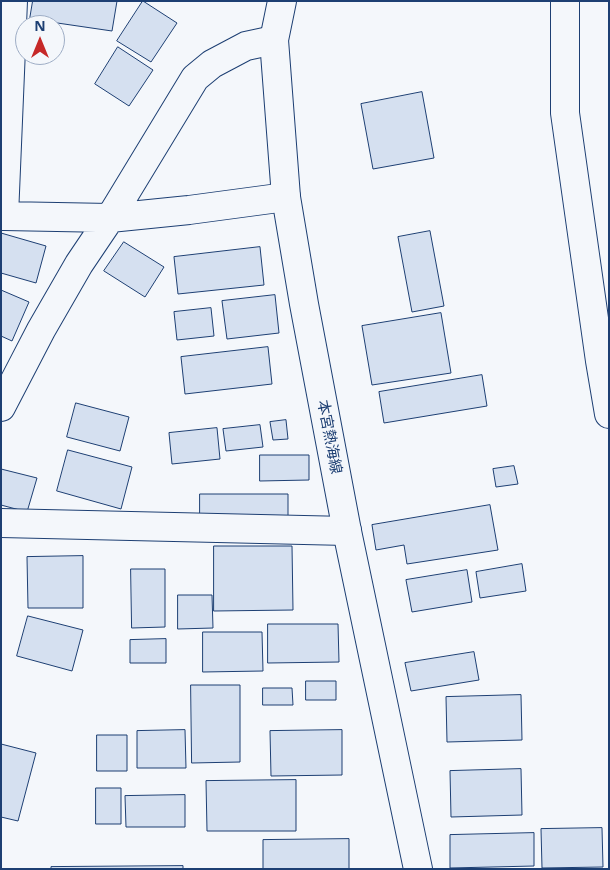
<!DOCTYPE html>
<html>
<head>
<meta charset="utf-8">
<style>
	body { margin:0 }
	#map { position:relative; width:610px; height:870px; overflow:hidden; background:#f4f7fb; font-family:"Noto Sans",sans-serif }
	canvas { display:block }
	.frame { position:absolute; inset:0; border:2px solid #1d3f73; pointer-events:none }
	.north { position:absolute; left:15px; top:15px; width:50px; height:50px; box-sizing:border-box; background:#f4f7fb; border:1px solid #9eadc5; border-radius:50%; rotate:0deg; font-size:14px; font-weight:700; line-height:20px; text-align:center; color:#1d3f73 }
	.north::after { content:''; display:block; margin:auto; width:18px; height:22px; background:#c62828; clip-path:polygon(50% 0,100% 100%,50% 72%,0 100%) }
</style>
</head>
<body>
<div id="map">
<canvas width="610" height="870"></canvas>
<div class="frame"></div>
<div class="north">N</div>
</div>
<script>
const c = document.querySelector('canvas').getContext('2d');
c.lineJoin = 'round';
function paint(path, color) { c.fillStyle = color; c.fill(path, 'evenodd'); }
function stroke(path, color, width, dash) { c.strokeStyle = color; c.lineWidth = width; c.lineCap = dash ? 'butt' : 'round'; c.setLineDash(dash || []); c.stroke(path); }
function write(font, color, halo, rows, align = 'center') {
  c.font = font + ' "Noto Sans","Noto Sans JP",sans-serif'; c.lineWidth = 4; c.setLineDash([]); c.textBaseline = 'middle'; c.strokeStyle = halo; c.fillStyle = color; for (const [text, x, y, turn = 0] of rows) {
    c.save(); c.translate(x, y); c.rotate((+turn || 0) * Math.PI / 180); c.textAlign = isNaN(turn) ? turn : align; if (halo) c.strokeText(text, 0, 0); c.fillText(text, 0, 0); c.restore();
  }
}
const building = new Path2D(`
	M33,1H117L112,31L30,19Z
	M143,1L177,23L151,62L117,41Z
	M118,47L153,70L129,106L95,84Z
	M422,92L434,158L373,169L361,104Z
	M430,231L444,306L412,312L398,237Z
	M1,233L46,246L36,283L1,273Z
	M124,242L164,267L145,297L104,271Z
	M260,247L264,285L178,294L174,257Z
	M1,290L29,302L12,341L1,336Z
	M275,295L279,333L227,339L222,301Z
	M211,308L214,336L177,340L174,312Z
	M441,313L451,373L372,385L362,326Z
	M268,347L272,384L185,394L181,357Z
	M482,375L487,406L384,423L379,392Z
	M76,403L129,417L120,451L67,437Z
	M286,420L288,439L273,440L270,422Z
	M260,425L263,447L226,451L223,429Z
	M217,428L220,459L172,464L169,433Z
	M68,450L132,467L121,509L57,491Z
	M260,455H309V480L260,481Z
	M514,466L518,484L496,487L493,469Z
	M1,469L37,478L27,512L1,505Z
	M200,494H288V520L200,521Z
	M490,505L498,550L407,564L404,545L376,550L372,525Z
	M214,546H292L293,610L214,611Z
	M83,556V608H28L27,557Z
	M522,564L526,591L480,598L476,572Z
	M131,569H165V627L132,628Z
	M467,570L472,602L412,612L406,580Z
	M178,595H212L213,628L178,629Z
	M28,616L83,630L72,671L17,656Z
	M268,624H338L339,662L268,663Z
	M203,632H262L263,671L203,672Z
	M166,639V663H130V640Z
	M474,652L479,680L411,691L405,663Z
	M306,681H336V700H306Z
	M191,685H240V762L192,763Z
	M263,688H292L293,705H263Z
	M521,695L522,740L447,742L446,697Z
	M185,730L186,768H137V731Z
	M342,730V775L271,776L270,731Z
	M97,735H127V771H97Z
	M1,744L36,753L18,821L1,817Z
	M521,769L522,815L451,817L450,771Z
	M296,780V831H207L206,781Z
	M96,788H121V824H96Z
	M185,795V827H126L125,796Z
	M602,828L603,867L542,868L541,829Z
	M534,833V866L450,868V835Z
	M349,839V869H263V840Z
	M183,866V869H51V867Z`);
paint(building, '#d5e0f0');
stroke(building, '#1d3f73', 1);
const minor = new Path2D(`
	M565,1V113L600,361L609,414
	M1,216H4L13,1
	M4,216L110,218L189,210L286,197
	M1,407L41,330L79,264L110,218L195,78L212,64L246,46L274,40
	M1,523L347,531`);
const major = new Path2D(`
	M282,1L274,40L286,197L304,304L347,531L418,869`);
stroke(minor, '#1d3f73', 30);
stroke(major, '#1d3f73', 30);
stroke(minor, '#f4f7fb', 28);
stroke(major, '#f4f7fb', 28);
write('15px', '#1d3f73', '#f4f7fb', [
	["本宮熱海線",329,437,79]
]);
</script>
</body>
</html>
